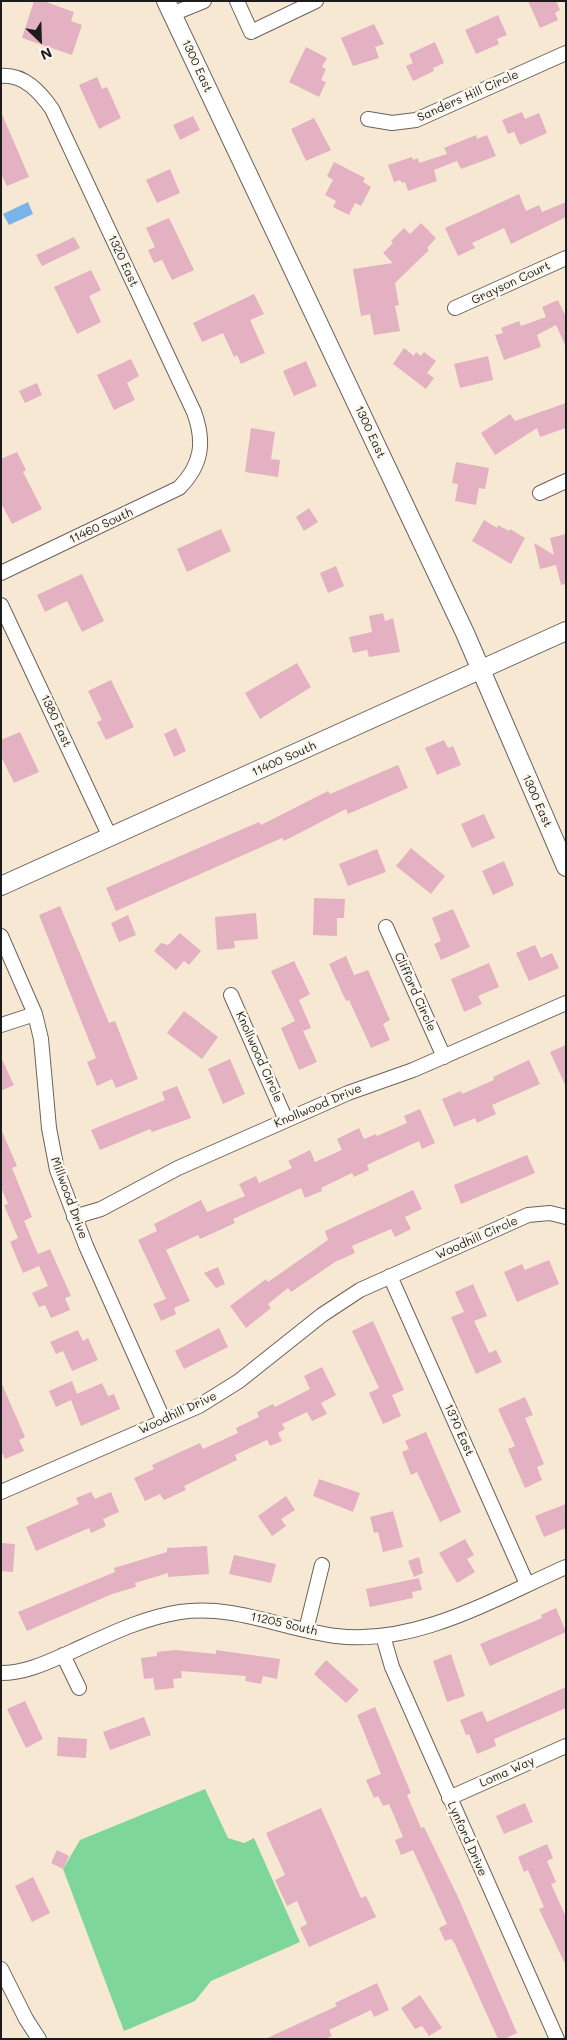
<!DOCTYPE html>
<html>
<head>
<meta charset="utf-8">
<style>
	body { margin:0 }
	#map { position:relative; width:567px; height:2040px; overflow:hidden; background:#f7e8d3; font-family:Mali,sans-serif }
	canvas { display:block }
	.frame { position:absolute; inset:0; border:2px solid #1c1c1c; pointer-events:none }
	.north { position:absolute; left:15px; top:15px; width:50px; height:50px; -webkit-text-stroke:4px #fbf7ec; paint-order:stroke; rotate:156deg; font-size:14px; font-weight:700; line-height:20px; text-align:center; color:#1c1c1c }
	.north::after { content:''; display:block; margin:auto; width:18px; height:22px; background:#1c1c1c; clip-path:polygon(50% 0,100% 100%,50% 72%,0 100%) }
</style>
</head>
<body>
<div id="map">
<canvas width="567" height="2040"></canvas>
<div class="frame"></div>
<div class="north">N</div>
</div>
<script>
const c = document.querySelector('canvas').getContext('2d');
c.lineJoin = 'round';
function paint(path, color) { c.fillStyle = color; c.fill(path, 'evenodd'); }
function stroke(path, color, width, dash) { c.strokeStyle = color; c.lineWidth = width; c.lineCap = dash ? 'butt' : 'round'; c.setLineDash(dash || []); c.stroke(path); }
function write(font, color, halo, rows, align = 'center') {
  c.font = font + ' Mali,sans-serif'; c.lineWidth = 5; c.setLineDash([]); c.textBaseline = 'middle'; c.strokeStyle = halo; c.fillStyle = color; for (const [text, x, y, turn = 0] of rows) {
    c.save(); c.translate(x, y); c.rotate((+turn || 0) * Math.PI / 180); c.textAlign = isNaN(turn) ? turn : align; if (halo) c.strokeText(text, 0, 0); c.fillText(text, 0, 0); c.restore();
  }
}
paint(new Path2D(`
	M205,1789L228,1838L244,1843L254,1838L300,1942L211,1981L195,2001L124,2031L63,1869L80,1840Z`), '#7fd69a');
paint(new Path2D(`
	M28,202L33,214L9,225L3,214Z`), '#78b4ea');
paint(new Path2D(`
	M34,1H43L74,12L71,21L82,25L72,55L22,38Z
	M528,1H556L560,10L555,13L558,20L540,28Z
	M498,15L507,35L497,39L499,44L476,54L465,30Z
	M374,24L384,44L375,47L379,58L353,66L341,38Z
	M435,42L444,63L433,68L434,71L413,81L406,66L413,63L409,54Z
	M306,47L327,58L322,67L326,69L321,80L326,82L319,97L289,82Z
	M97,77L102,89L107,87L121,118L99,129L79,85Z
	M1,112L29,177L7,186L1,174Z
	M522,112L525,119L539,113L547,133L520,145L514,132L508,134L502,120Z
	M193,116L200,130L180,140L173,125Z
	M314,118L331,150L306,161L291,129Z
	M476,135L477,139L487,135L496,156L461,169L457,161L434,170L437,181L408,191L405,182L402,183L400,180L394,182L388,165L412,157L413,160L418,158L419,163L447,154L444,148Z
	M334,162L365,178L363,182L371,187L361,206L355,203L349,215L333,207L336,201L325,195L333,180L327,176Z
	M170,169L180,193L157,203L146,180Z
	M519,194L526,211L539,205L542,212L566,202V217L511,244L504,228L472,243L475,248L458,256L445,228Z
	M169,218L194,270L172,280L162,260L154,263L148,250L155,247L146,228Z
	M421,223L436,238L427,248L429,250L395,283L399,305L395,306L400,331L374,335L370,314L361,316L353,269L393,263L383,253L393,243L391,241L404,228L410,234Z
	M74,237L80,248L42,266L36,255Z
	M91,270L101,290L89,296L101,322L77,334L54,287Z
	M254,294L264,314L250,320L265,353L241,364L237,355L234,357L223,333L202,342L193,323Z
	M558,300L566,317V347L556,325L537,335L541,347L504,360L495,335L503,333L501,328L519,321L521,326L546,317L542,307Z
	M404,348L414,356L416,352L421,356L424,352L436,361L427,373L434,378L426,389L393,364Z
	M488,356L493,380L460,388L454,364Z
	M131,359L139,376L127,383L135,400L114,410L97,375Z
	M306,361L317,386L294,396L283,371Z
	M37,383L42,395L25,403L19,391Z
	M566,403V428L540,437L537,428L495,455L481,433L510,414L515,421Z
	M251,428L275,432L271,459L280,460L278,477L245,472Z
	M17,452L26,470L23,472L42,509L12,524L1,503V459Z
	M456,462L489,468L485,489L479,488L476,505L455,501L458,484L452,483Z
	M309,508L318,522L304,531L296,517Z
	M484,520L497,528L498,525L509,531L510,529L525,538L511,564L472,541Z
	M221,529L231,551L187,572L177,549Z
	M566,534V584L561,585L556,565L540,569L534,543L554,555L550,538Z
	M336,566L344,586L328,593L320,573Z
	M82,574L104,621L82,632L67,601L45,612L37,595Z
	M383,613L385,621L393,618L400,652L369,657L367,650L353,653L349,637L372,632L369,616Z
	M297,663L311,687L260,719L245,693Z
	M111,680L134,727L106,740L97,722L102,720L88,691Z
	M176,728L186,751L174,757L164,734Z
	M20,732L39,772L14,783L1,756V740Z
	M444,740L448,748L453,746L461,765L437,775L425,748Z
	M398,765L408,788L348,814L346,809L284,841L282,838L116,911L106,888L259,822L261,825L328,791L330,794Z
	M484,814L495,838L472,848L461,824Z
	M411,848L445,876L431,894L396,866Z
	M377,849L386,872L348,886L339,864Z
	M504,861L514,885L493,895L482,871Z
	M314,898L345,899L344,918H337V936L313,935Z
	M60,906L109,1023L115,1021L138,1079L116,1088L112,1079L97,1086L87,1062L96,1058L39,915Z
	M453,909L470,947L441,960L434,944L441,941L432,918Z
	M256,913L258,939L234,941L235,948L217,950L215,917Z
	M128,915L136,935L119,942L111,923Z
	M180,933L201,951L189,965L184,961L176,970L154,951L161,943L168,945Z
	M535,945L541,958L552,953L559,968L529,981L516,953Z
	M346,956L354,975L368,970L390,1020L383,1024L390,1040L371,1048L349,1000L346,1001L329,964Z
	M294,961L310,994L299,1000L311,1028L303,1031L317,1062L299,1070L281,1028L295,1021L271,971Z
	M489,963L499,987L478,996L482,1004L464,1012L451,979Z
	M184,1011L218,1037L202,1059L167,1033Z
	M566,1045V1087L550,1052Z
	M1,1057L14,1085L1,1091Z
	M230,1059L245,1094L223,1104L208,1069Z
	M529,1060L540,1084L492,1105L496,1114L477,1123L475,1118L454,1127L442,1099L461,1091L462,1094L494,1080L493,1077Z
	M177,1086L191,1118L152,1132L150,1129L100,1150L91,1130L165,1100L162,1092Z
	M420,1109L435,1143L422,1149L419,1141L367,1165L369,1170L354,1177L352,1173L321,1188L322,1191L305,1198L301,1188L233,1219L235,1223L200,1239L198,1235L166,1250L190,1301L174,1308L176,1314L161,1321L153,1304L166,1299L138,1240L157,1231L154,1224L201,1200L207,1212L245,1196L239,1184L256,1176L259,1183L292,1168L288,1161L310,1150L315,1162L342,1150L337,1139L359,1128L364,1139L376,1134L377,1136L407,1123L404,1116Z
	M1,1129L17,1166L12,1168L32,1217L24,1221L38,1254L50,1249L71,1296L65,1298L70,1310L51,1318L45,1305L39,1307L32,1293L48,1286L39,1266L23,1273L10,1242L18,1238L4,1205L8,1204L1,1187Z
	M527,1155L535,1173L461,1204L454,1185Z
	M413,1190L422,1209L405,1217L411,1229L395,1237L391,1229L352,1246L355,1253L335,1262L291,1292L288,1288L268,1304L271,1308L246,1328L230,1306L266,1279L268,1282L328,1240L325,1231Z
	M549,1260L559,1284L517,1302L504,1272L522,1264L525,1270Z
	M218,1267L225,1284L216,1288L204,1273Z
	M473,1284L487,1316L474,1321L489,1353L496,1350L502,1362L476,1374L451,1317L464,1312L455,1292Z
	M373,1321L404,1390L392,1395L401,1416L383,1424L369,1393L379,1388L352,1331Z
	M219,1328L228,1347L184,1369L175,1351Z
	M78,1330L83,1341L88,1338L98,1360L72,1371L63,1351L56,1354L50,1342Z
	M322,1367L336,1395L321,1403L327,1414L312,1421L307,1412L282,1424L285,1429L278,1433L282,1441L270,1446L267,1440L235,1455L237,1460L184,1486L186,1490L164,1500L160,1494L145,1501L134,1478L154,1469L152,1465L200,1443L203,1449L238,1433L236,1428L259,1417L257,1412L273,1404L275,1407L310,1389L304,1376Z
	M72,1381L77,1394L102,1383L108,1396L114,1394L120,1409L81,1426L71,1400L56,1407L49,1391Z
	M1,1382L25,1437L19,1440L24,1451L5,1459L1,1450Z
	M525,1397L533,1415L525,1418L544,1464L537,1467L542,1480L525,1488L508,1449L515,1446L498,1409Z
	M426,1432L461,1512L440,1522L417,1472L411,1475L402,1452L409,1449L405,1441Z
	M319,1479L360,1493L353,1512L313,1496Z
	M91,1492L95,1499L111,1492L119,1512L103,1519L106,1526L91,1533L89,1528L36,1551L26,1527L79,1504L76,1498Z
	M286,1496L295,1510L281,1519L286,1526L272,1536L258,1516Z
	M566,1504V1528L544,1537L535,1516Z
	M393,1511L403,1547L383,1552L378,1532L374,1533L370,1517Z
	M465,1539L474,1555L467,1559L475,1572L457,1583L439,1553Z
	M1,1543L15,1544L13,1572L1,1571Z
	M207,1546L209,1574L168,1577V1573L135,1583L136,1587L112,1594L27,1631L18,1612L115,1572L114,1568L167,1552V1548Z
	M234,1555L276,1564L271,1583L229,1574Z
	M419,1557L423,1573L414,1577L408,1561Z
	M419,1578L422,1590L412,1592L413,1598L370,1607L366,1589Z
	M556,1608L566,1632L490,1666L480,1644L542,1618L541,1615Z
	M175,1650L216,1654V1650L280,1659L277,1679L263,1676L261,1684L245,1681L246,1676L181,1671L182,1678L173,1679L174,1688L155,1690L153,1678L144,1679L141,1658L157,1656V1652Z
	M451,1654L465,1696L447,1702L433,1661Z
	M326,1660L359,1690L346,1703L314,1674Z
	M566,1687V1708L494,1739L496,1746L477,1754L469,1734L466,1735L460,1720L482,1711L487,1722Z
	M25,1701L43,1739L26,1748L7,1709Z
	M375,1707L411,1793L407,1795L421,1828L424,1827L458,1897L517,2033L504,2039H498L455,1944L451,1939L445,1941L439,1928L447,1924L413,1850L401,1855L395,1840L403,1837L389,1804L383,1806L378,1796L374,1798L366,1780L381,1774L357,1715Z
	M144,1717L151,1735L110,1750L103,1732Z
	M58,1737L87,1739L86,1758L57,1756Z
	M525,1803L533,1822L504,1834L496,1816Z
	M321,1808L361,1898L366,1896L376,1917L309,1947L300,1928L307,1924L297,1901L287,1906L275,1880L285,1875L266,1833Z
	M547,1844L553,1858L547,1861L556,1882L551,1884L566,1917V1966L539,1909L544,1907L528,1870L524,1872L518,1857Z
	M57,1850L69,1856L63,1869L51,1863Z
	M33,1877L50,1913L32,1922L15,1886Z
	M377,1983L389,2010L374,2017L371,2010L329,2030L332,2036L325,2039H265L337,2006L335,2003Z
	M420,1995L442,2028L429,2036L422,2026L415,2029L401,2008Z`), '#e3b1c1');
const minor = new Path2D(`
	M237,1L251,32L316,1
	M172,14L204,1
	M1,76C24,74 40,92 52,109L194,412C205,442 202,465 179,488L1,573
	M368,119L392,123L416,120L566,53
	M455,308L566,258
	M540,493L566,481
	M1,605L110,837
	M386,927L444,1057
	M1,936L35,1014L41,1039L49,1128L57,1170L86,1246L164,1421
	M231,995L286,1120
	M1,1025L35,1014
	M74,1217L101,1209L178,1168L348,1093L413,1070L566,1003
	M390,1276L527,1584
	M1,1492L199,1406L239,1381L322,1315L360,1290L528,1215L550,1213L566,1217
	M306,1630L322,1565
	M383,1636L392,1667L557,2039
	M63,1655L79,1688
	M1,1673C27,1673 50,1661 73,1651C108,1635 142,1618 180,1612C234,1604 283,1629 336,1636C417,1646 495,1598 566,1567
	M449,1798L566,1746
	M1,1969L26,2019L39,2039`);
const major = new Path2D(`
	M166,1L465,633L566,867
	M1,886L566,631`);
stroke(minor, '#69635c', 16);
stroke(major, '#69635c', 20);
stroke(minor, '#fff', 14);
stroke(major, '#fff', 18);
write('12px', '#1c1c1c', '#fbf7ec', [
	["1300 East",197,66,65],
	["Sanders Hill Circle",468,96,-24],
	["1320 East",123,261,65],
	["Grayson Court",511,283,-25],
	["1300 East",370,432,65],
	["11460 South",101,526,-25],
	["1380 East",56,721,65],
	["11400 South",284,759,-24],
	["1300 East",537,801,66],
	["Clifford Circle",415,992,66],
	["Knollwood Circle",259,1057,66],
	["Knollwood Drive",318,1106,-23],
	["Millwood Drive",69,1198,70],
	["Woodhill Circle",477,1238,-24],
	["Woodhill Drive",178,1413,-25],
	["1370 East",459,1430,66],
	["11205 South",284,1624,13],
	["Loma Way",507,1772,-24],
	["Lynford Drive",467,1839,66]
]);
</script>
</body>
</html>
